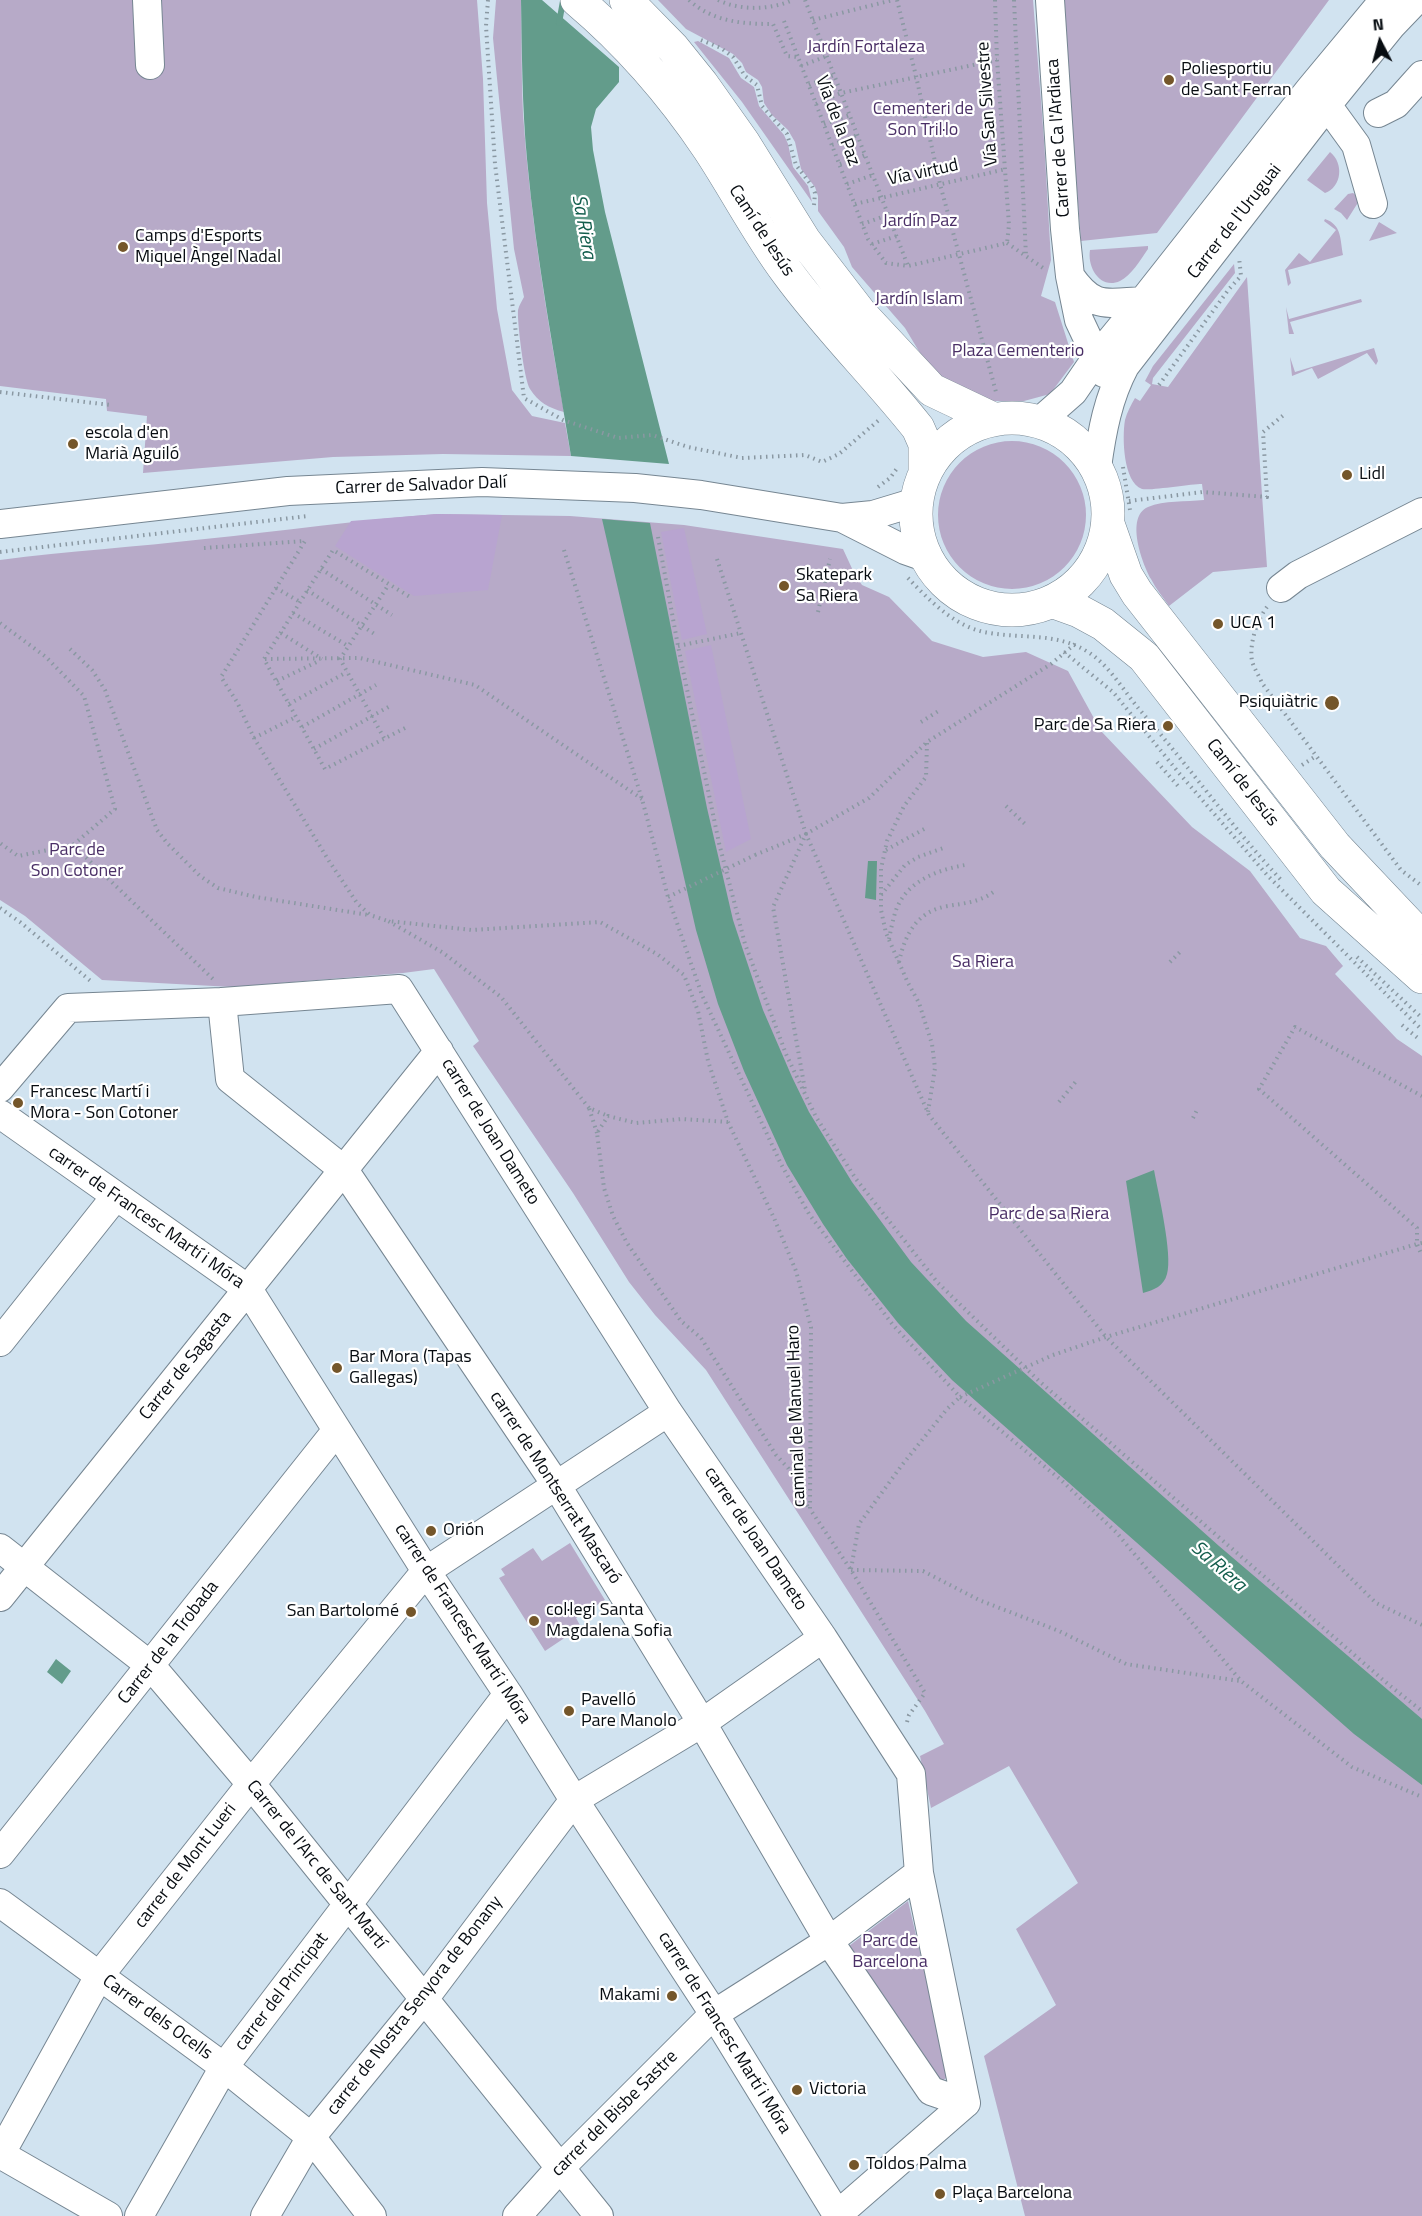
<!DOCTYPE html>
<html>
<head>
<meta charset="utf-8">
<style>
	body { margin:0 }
	#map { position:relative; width:1422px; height:2216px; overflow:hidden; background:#d1e3f0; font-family:"Titillium Web",sans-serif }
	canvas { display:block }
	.north { position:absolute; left:1350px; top:12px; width:60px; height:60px; -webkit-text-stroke:4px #fff; paint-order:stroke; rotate:354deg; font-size:16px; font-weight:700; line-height:24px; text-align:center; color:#070c11 }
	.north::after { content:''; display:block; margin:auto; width:21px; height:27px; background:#070c11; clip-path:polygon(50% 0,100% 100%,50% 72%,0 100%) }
</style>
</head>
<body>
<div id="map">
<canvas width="1422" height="2216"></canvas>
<div class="north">N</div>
</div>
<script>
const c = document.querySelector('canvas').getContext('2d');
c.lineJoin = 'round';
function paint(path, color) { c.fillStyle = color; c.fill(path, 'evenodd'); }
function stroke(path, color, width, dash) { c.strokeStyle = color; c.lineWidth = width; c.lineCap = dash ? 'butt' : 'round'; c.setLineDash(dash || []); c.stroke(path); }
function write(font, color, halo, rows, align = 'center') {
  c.font = font + ' "Titillium Web",sans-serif'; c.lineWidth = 4.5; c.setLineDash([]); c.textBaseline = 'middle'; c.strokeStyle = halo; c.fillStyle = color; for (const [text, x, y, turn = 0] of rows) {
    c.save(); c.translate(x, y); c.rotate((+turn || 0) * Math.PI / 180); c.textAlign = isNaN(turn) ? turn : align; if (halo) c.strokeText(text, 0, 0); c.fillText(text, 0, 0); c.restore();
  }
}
paint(new Path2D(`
	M0,0H477L483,79L487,203L497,309L512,390L532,416L565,423L571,456L443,454L333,457L143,473L147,416L107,411L106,399L0,386Z
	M496,0H521C522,38 521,76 523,114C530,214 546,313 564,412C549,408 538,402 530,389C524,380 517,321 518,310C519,305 522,301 524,297L514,249L493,38Z
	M658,0H1033L1044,140L1051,260L1041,296L1055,302L1074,362L1050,394L1024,401H979L938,383L905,328L852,267L844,247L818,211V196L815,187L801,169L795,142L788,130L772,115L764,103L762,87L758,80L746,72L742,63L733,54L686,29Z
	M1062,0H1329L1157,233L1081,241Z
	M698,41L729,58L741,78L754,87L759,106L784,135L788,144L793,167L808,186L812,202L742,102L694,42Z
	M1330,152C1344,163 1342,187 1325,193L1307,180Z
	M1353,193L1357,196L1359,201L1347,220L1341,213L1334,209L1348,194Z
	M1325,219C1342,225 1340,239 1343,255L1288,270L1291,283L1288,286L1285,270L1299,253L1310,262L1336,230L1324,221Z
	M1379,222L1397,233L1369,241Z
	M1148,246V249C1141,259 1131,276 1120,281C1100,290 1087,267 1090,250Z
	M1234,264L1235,273L1153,378L1152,384L1168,387L1247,277L1267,567L1213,572L1169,606C1163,597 1156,589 1151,579C1142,563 1125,517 1148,507C1164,500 1186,502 1204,500L1202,484C1190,484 1150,491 1142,489C1123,482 1122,437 1125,420C1127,412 1131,405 1135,398L1140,401L1151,385L1145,381L1153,366Z
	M1361,299L1362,302L1290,322L1294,334H1289L1286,307L1289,319Z
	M1374,348L1378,361L1376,365L1367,353L1318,379L1312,368L1292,376L1290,357L1295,372Z
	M938 515a74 74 0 1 1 148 0a74 74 0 1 1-148 0Z
	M437,514L570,516L684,525L843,549L855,575L862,585L889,597L932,641L983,657L1026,652L1068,671L1101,731L1192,827L1250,871L1300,938L1326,946L1343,966L1335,974L1397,1039L1422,1056V2216H1025L984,2056L1056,2005L1016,1929L1078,1883L1009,1766L931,1808L920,1756L944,1744L925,1711L706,1370L655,1315L629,1282L573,1193L473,1046L479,1041L434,969L403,973L232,987L102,980L25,916L0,900V560C68,551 136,547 205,539C282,531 359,520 437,514Z
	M570,1543L605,1600L576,1618L581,1627L545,1651L499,1578L505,1575L501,1569L533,1548L542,1561Z
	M908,1901L949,2076L939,2083L849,1946Z`), '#b7aac8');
paint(new Path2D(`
	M437,514L502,515L488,590L414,596L335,546L351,521Z
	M684,528L707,634L682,640L661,532Z
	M711,645L751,839L726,852L685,651Z`), '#b8a4d0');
paint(new Path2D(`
	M521,0H542L619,67V82L596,109L591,127L593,150L605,212L669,464L571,456C555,357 536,259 527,159C522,106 522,53 521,0Z
	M602,519L650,523L707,808L733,920L763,1010L792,1077L809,1112L852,1182L911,1262L966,1321L1219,1546L1422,1719V1785L1354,1734L952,1380L898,1323L847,1259L823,1224L787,1165L744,1071L718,1004L696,930Z
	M868,861H877L876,900L865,898Z
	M1154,1170C1158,1192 1173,1255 1167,1274C1164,1286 1154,1290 1143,1293L1126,1181Z
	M56,1659L71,1671L62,1684L47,1672Z`), '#639c8b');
stroke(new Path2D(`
	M559,23L563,1`), '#639c8b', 6);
const minor = new Path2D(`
	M147,0L150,65
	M1050,0L1065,229L1070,276L1079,320L1104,373
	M1327,105L1356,145L1373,204
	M1378,113L1396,104L1422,75
	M1070,276C1094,310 1105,303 1143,301
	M1040,421L1073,392L1097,357L1143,301L1310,89L1384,0
	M1097,467C1102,431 1108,398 1125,366L1327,105L1392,25L1416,0
	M842,518L905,550L925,557
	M0,524L288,491L482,482L635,488L701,495L842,518L873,515L916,502
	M1281,588L1298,575L1422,512
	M222,1002L230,1079L344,1170L557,1486L702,1723L829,1941L931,2091L966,2103
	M0,1088L68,1008L222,1002L399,989L668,1412L823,1638L911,1774L919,1873L966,2103
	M0,1114L248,1289L426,1571L508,1694L574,1800L714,2014L838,2216
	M0,1342L116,1196
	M0,1548L151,1666L251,1784L599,2216
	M0,1597L439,1051
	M0,1854L337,1430
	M0,1903L224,2067L311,2137L372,2216
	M0,2154L108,2216
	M0,2155L99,1976L251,1784L426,1571L668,1412
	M139,2216L224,2067L508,1694
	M265,2216L311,2137L424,1999L574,1800L702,1723L823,1638
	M517,2216L559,2169L714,2014L829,1941L919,1873
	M836,2216L966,2103`);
const major = new Path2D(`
	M577,0C628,43 672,94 709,149C736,190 758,233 787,272C827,327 876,375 918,428L925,444V472
	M626,0L673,48L702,84L743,142L804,240L861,314L932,390L993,419
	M916 514a96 96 0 1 1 192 0a96 96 0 1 1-192 0Z
	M1108,524L1126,575L1137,593L1335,846L1422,938
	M1054,602L1079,611L1103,624L1144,657L1326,891L1422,977`);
stroke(minor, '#768692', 30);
stroke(major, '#768692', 34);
stroke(new Path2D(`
	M488,0L486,26L495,164L524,398L563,420L618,438L652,435L688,447L742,458L805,455L822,462L839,454L879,420
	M689,0C713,22 743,24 773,24L787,56L798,57L868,239L886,263L908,266L1007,243
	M718,0C741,11 770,10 793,0
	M805,0L908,266
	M897,0L916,76L940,184L996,392
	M995,0L997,60L1009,225L1007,243
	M1014,0L1026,256
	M813,20L893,0
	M784,21L798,57
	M701,40L721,48L733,57L745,76L757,85L762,106L787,134L796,165L812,186L815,193L814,205
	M801,66L827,56
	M809,85L834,75
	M816,104L841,93L997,60
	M824,124L850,115
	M832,145L857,135
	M840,164L865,155
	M847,184L873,175
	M855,204L1006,169
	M862,224L888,215
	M1007,243L1046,270
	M872,244L897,236
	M1159,385L1229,289L1241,276L1239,257
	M0,392L111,405
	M1123,467L1130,510
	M878,487L890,478L898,467
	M1129,501L1203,492L1267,497L1263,432L1286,413
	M658,537L678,646L719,843L745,944L786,1054L816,1117L856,1179L938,1283L1039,1381L1389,1685L1422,1711
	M204,548L305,541L221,677L237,702L254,738L329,861L357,903L370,915L388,921
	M564,550L642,799L668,897L702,995L781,1164L809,1214L893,1325L960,1397L1061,1480L1116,1532L1241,1681L1352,1767L1422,1797
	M0,552L308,516
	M717,559L806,834
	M321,569L392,615
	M908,578C930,601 957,629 990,633C1025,639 1059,632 1091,654C1110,667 1124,691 1139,709C1188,765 1231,826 1282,881
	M276,588L300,602
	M307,590L376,635
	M1267,607C1257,620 1249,644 1252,661C1254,668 1259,676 1262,683L1401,870L1422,886
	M818,612L830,559
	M293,613L348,646
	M0,623L46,657L84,696L115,809L73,845L18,856L0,843
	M281,633L322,659
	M1075,644L1051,664L927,742L869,798L806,834L929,1115L1106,1337L1376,1603L1422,1625
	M678,646L741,633
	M70,649L92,670L105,690L157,830L167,843L200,876L218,888L256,897L369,915
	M1064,652L1113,692L1179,773L1267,875L1422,1030
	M265,659L360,658L475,685L642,799
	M277,681L319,661
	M289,704L347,672
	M921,722L940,710
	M302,727L376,685
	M405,728L325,769L264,659L333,550L410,597
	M254,738L296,717
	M384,738L340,659L389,584
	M927,743L926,777L904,806L887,841L881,869V910L886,933L908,983L919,1003L932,1044L935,1068L928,1112
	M314,749L390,706
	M1157,762L1178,786
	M1302,765L1316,756
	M1006,806L1026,825
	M73,845L213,979
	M886,850L926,828
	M755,855L806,834L773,907L805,1090
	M881,895L905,865L918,857L946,847
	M0,908L20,922L93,983
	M889,939C891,929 893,919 896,910C907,881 937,870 965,865
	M1357,957L1422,1018
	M899,962C905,934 917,911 948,906C966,903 981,902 996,890
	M1170,962L1181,951
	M1402,1025L1419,1039
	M1059,1102L1078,1079
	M589,1108L501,997L442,952L388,921L472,930L600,922L657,954L684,975L698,1011L708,1061L728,1122L774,1218L796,1271L811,1327L810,1509L851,1570L925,1693L909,1715L907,1722
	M1193,1118L1197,1110
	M728,1122L682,1119L636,1123L608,1116L597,1133L604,1188L613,1216L627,1243L681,1321L701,1338L776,1455L788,1468L808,1507
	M597,1133L589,1108L608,1116
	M1422,1243L1417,1244L1422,1256
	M1053,1355L1106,1337L1417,1244V1228L1259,1089L1295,1027L1422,1096
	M851,1569L859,1524L902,1465L947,1409L960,1397
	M851,1570L923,1571L979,1600L1059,1631L1126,1664L1240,1681`), '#8a98a2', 4, [1.5, 4.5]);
stroke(minor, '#fff', 28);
stroke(major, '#fff', 33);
stroke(new Path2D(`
	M668,897L755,855
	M960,1397L1053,1355`), '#8a98a2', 4, [1.5, 4.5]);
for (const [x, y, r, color] of [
	[1169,80,6,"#74562a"],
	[123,247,6,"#74562a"],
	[73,444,6,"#74562a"],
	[1347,475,6,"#74562a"],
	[784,586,6,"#74562a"],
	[1218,624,6,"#74562a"],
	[1332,703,8,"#74562a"],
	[1168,726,6,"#74562a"],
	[18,1103,6,"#74562a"],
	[337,1368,6,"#74562a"],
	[431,1531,6,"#74562a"],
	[411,1612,6,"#74562a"],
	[534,1621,6,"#74562a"],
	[569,1711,6,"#74562a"],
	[672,1996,6,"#74562a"],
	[797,2090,6,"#74562a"],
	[854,2165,6,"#74562a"],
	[940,2194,6,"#74562a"]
]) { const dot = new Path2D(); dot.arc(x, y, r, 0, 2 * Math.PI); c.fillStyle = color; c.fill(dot); stroke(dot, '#fff', 2); }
write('18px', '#4a2f66', '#fff', [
	["Jardín Fortaleza",866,48],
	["Cementeri de",923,110],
	["Son Tril·lo",923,131],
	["Jardín Paz",920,222],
	["Jardín Islam",919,300],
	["Plaza Cementerio",1018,352],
	["Parc de",77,851],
	["Son Cotoner",77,872],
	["Sa Riera",983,963],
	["Parc de sa Riera",1049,1215],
	["Parc de",890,1942],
	["Barcelona",890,1963]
]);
write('18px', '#070c11', '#fff', [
	["Poliesportiu",1181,70],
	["de Sant Ferran",1181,91],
	["Camps d'Esports",135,237],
	["Miquel Àngel Nadal",135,258],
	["escola d'en",85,434],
	["Marià Aguiló",85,455],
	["Lidl",1359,475],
	["Skatepark",796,576],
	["Sa Riera",796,597],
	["UCA 1",1230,624],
	["Psiquiàtric",1318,703,"right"],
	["Parc de Sa Riera",1156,726,"right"],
	["Francesc Martí i",30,1093],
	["Mora - Son Cotoner",30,1114],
	["Bar Mora (Tapas",349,1358],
	["Gallegas)",349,1379],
	["Orión",443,1531],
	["col·legi Santa",546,1611],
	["Magdalena Sofia",546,1632],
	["San Bartolomé",399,1612,"right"],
	["Pavelló",581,1701],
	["Pare Manolo",581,1722],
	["Makami",660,1996,"right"],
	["Victoria",809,2090],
	["Toldos Palma",866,2165],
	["Plaça Barcelona",952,2194]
], 'left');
write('18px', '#070c11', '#fff', [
	["Vía San Silvestre",988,104,-94],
	["Vía de la Paz",837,121,69],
	["Carrer de Ca l'Ardiaca",1059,138,-94],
	["Vía virtud",923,173,-12],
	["Carrer de l'Uruguai",1235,222,-52],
	["Camí de Jesús",761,231,57],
	["Carrer de Salvador Dalí",421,486,-2],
	["Camí de Jesús",1242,783,52],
	["carrer de Joan Dameto",490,1132,58],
	["carrer de Francesc Martí i Móra",146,1218,35],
	["Carrer de Sagasta",186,1366,-51],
	["caminal de Manuel Haro",797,1416,-92],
	["carrer de Montserrat Mascaró",555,1488,57],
	["carrer de Joan Dameto",755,1539,56],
	["carrer de Francesc Martí i Móra",462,1624,57],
	["Carrer de la Trobada",169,1643,-52],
	["Carrer de l'Arc de Sant Martí",316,1865,51],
	["carrer de Mont Lueri",186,1866,-52],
	["carrer del Principat",282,1992,-53],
	["carrer de Nostra Senyora de Bonany",415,2006,-52],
	["Carrer dels Ocells",157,2018,36],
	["carrer de Francesc Martí i Móra",724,2033,58],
	["carrer del Bisbe Sastre",615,2114,-45]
]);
write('italic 20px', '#135e4d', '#fff', [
	["Sa Riera",583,227,80],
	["Sa Riera",1218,1567,41]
]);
</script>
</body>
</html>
